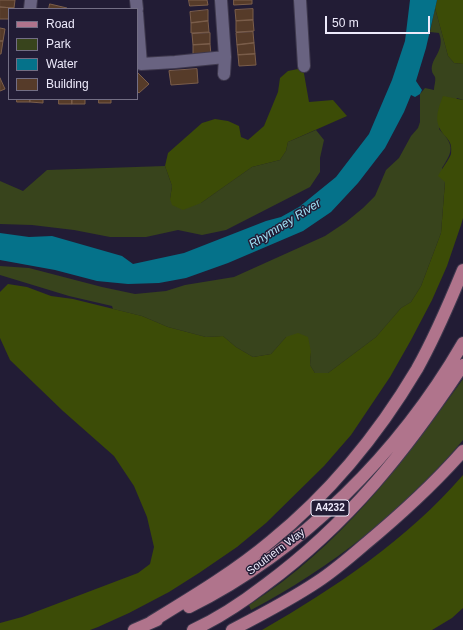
<!DOCTYPE html>
<html>
<head>
<meta charset="utf-8">
<style>
	body { margin:0 }
	#map { position:relative; width:463px; height:630px; overflow:hidden; background:#221c35; font-family:Arial,sans-serif }
	canvas { display:block }
	.legend { position:absolute; left:8px; top:8px; width:130px; height:92px; box-sizing:border-box; background:#221c35; border:1px solid #736e84; margin:0; padding:5px 7px; list-style:none; font-size:12px; color:#edeafb }
	.legend li { display:flex; align-items:center; gap:8px; height:20px }
	.legend b { width:20px; border:1px solid #736e84 }
	.scale { position:absolute; left:325px; top:16px; width:105px; height:18px; box-sizing:border-box; border:2px solid #edeafb; border-top:0; padding-left:5px; font-size:12px; line-height:14px; white-space:nowrap; color:#edeafb; -webkit-text-stroke:3px #221c35; paint-order:stroke }
</style>
</head>
<body>
<div id="map">
<canvas width="463" height="630"></canvas>
<ul class="legend">
<li><b style="height:5px;background:#b0748c"></b>Road</li>
<li><b style="height:11px;background:#38441c"></b>Park</li>
<li><b style="height:11px;background:#05728a"></b>Water</li>
<li><b style="height:11px;background:#563b29"></b>Building</li>
</ul>
<div class="scale">50 m</div>
</div>
<script>
const c = document.querySelector('canvas').getContext('2d');
c.lineJoin = 'round';
function paint(path, color) { c.fillStyle = color; c.fill(path, 'evenodd'); }
function stroke(path, color, width, dash) { c.strokeStyle = color; c.lineWidth = width; c.lineCap = dash ? 'butt' : 'round'; c.setLineDash(dash || []); c.stroke(path); }
function write(font, color, halo, rows, align = 'center') {
  c.font = font + ' Arial,sans-serif'; c.lineWidth = 3; c.setLineDash([]); c.textBaseline = 'middle'; c.strokeStyle = halo; c.fillStyle = color; for (const [text, x, y, turn = 0] of rows) {
    c.save(); c.translate(x, y); c.rotate((+turn || 0) * Math.PI / 180); c.textAlign = isNaN(turn) ? turn : align; if (halo) c.strokeText(text, 0, 0); c.fillText(text, 0, 0); c.restore();
  }
}
paint(new Path2D(`
	M435,8L448,56L454,63L463,64V100L457,98L439,129C454,145 454,150 442,168L445,181L441,233L421,286L411,302L401,308L376,337L328,373H315L310,365L311,352L286,337L271,354L253,357L236,347L223,336L206,337L168,327L142,316L113,309L112,306L69,296L0,275V266L29,268L102,287L135,294L166,291L185,285L234,277L325,236L346,222L363,208L375,196L386,170L399,158L411,136L418,128L420,122V94L425,88L434,90C434,86 436,81 435,77C434,75 432,73 432,71C430,58 446,51 439,33L430,32Z
	M316,130L324,140L320,158V172L310,187L226,230L202,235L178,230L146,237H110L74,230L32,225L0,224V181L23,191L47,170L165,166L172,186L170,199L201,203L252,167L280,160L286,151L288,142Z
	M463,379V440C405,510 331,568 251,610L249,605C340,547 401,465 463,379Z`), '#38441c');
paint(new Path2D(`
	M437,0H463V64L454,63L448,56L435,8Z
	M303,68L309,102L333,100L347,116L288,142L286,151L280,160L252,167L201,203L183,210L172,205L170,199L172,186L165,166L168,153L202,123L215,119L228,121L239,126L241,137L248,140L264,126L278,92L280,78L288,71Z
	M443,96L463,100V218L461,225L447,266L432,300L411,340L390,377L351,435L324,466L266,523L237,547L199,573L169,592L129,613L98,627L90,630H0V623L22,617L138,573L150,564L154,547L147,517L134,486L114,456L63,411L10,360L0,338V292L8,284L27,287L51,296L73,299L142,316L168,327L206,337L223,336L236,347L253,357L271,354L286,337L298,333L308,337L311,352L310,365L315,373H328L376,337L401,308L411,302L421,286L441,233L445,182L438,176C441,170 450,158 451,154C453,139 445,139 440,129C434,119 439,106 443,96Z
	M463,475V608L452,618L432,630H262C335,588 408,539 463,475Z`), '#3c4c07');
paint(new Path2D(`
	M410,0H437L426,48L416,81L422,90L420,94L415,97L411,95L404,112L385,148L358,183L331,212L303,231L228,263L186,278L159,283L128,284L97,281L55,270L0,260V233L29,237L52,236L122,256L133,264L184,253L266,221L281,217L299,207L336,177L369,134L392,80L405,41Z`), '#05728a');
const building = new Path2D(`
	M0,0H15L14,8L0,7Z
	M189,0H207L208,5L190,6Z
	M234,0H252V4L234,5Z
	M50,4L67,8V9H49Z
	M0,7L14,8V9H9V19H0Z
	M253,9V20L236,21L235,10Z
	M208,10V21L191,23L190,12Z
	M253,20L254,31L236,32V21Z
	M208,21L209,32L191,33V23Z
	M0,28L5,29L3,41H0Z
	M253,32L254,43L237,45L236,33Z
	M210,33V44L193,45L192,34Z
	M0,41H3L1,54H0Z
	M254,43L255,54L238,55L237,45Z
	M210,44L211,55L193,56V45Z
	M255,54L256,65L239,66L238,55Z
	M197,69L198,83L171,85L169,71Z
	M137,72L149,84L139,93L137,91Z
	M0,78L5,89L0,91Z
	M17,99H30V102H17Z
	M30,99H43V103L30,102Z
	M59,99H72V104H59Z
	M72,99H85V104H72Z
	M99,99H111V103H99Z`);
paint(building, '#563b29');
stroke(building, '#7b5e4b', 1);
const minor = new Path2D(`
	M136,0L137,9
	M221,0L225,57L224,74
	M300,0L304,66
	M30,9L31,0
	M137,13L141,64L175,62L225,57`);
const major = new Path2D(`
	M189,607C302,551 400,452 463,343
	M151,622C192,597 234,572 271,541C329,494 379,433 417,369C435,337 449,304 463,270
	M134,630L157,620
	M193,630C219,618 243,602 265,585C348,524 407,450 463,365
	M232,630C261,615 290,600 317,582C334,571 349,558 364,545C399,516 433,485 463,451`);
stroke(minor, '#3e384d', 14);
stroke(major, '#3e384d', 14);
stroke(minor, '#696381', 12);
stroke(major, '#b0748c', 12);
for (const [x, y, w] of [
	[330,508,38]
]) { const box = new Path2D(); box.roundRect(x - w / 2, y - 8, w, 16, 3); c.fillStyle = '#221c35'; c.fill(box); stroke(box, '#edeafb', 1); }
write('bold 10px', '#edeafb', null, [
	["A4232",330,508]
]);
write('11px', '#edeafb', '#221c35', [
	["Southern Way",276,552,-37]
]);
write('italic 12px', '#9ee1f5', '#221c35', [
	["Rhymney River",285,224,-32]
]);
</script>
</body>
</html>
